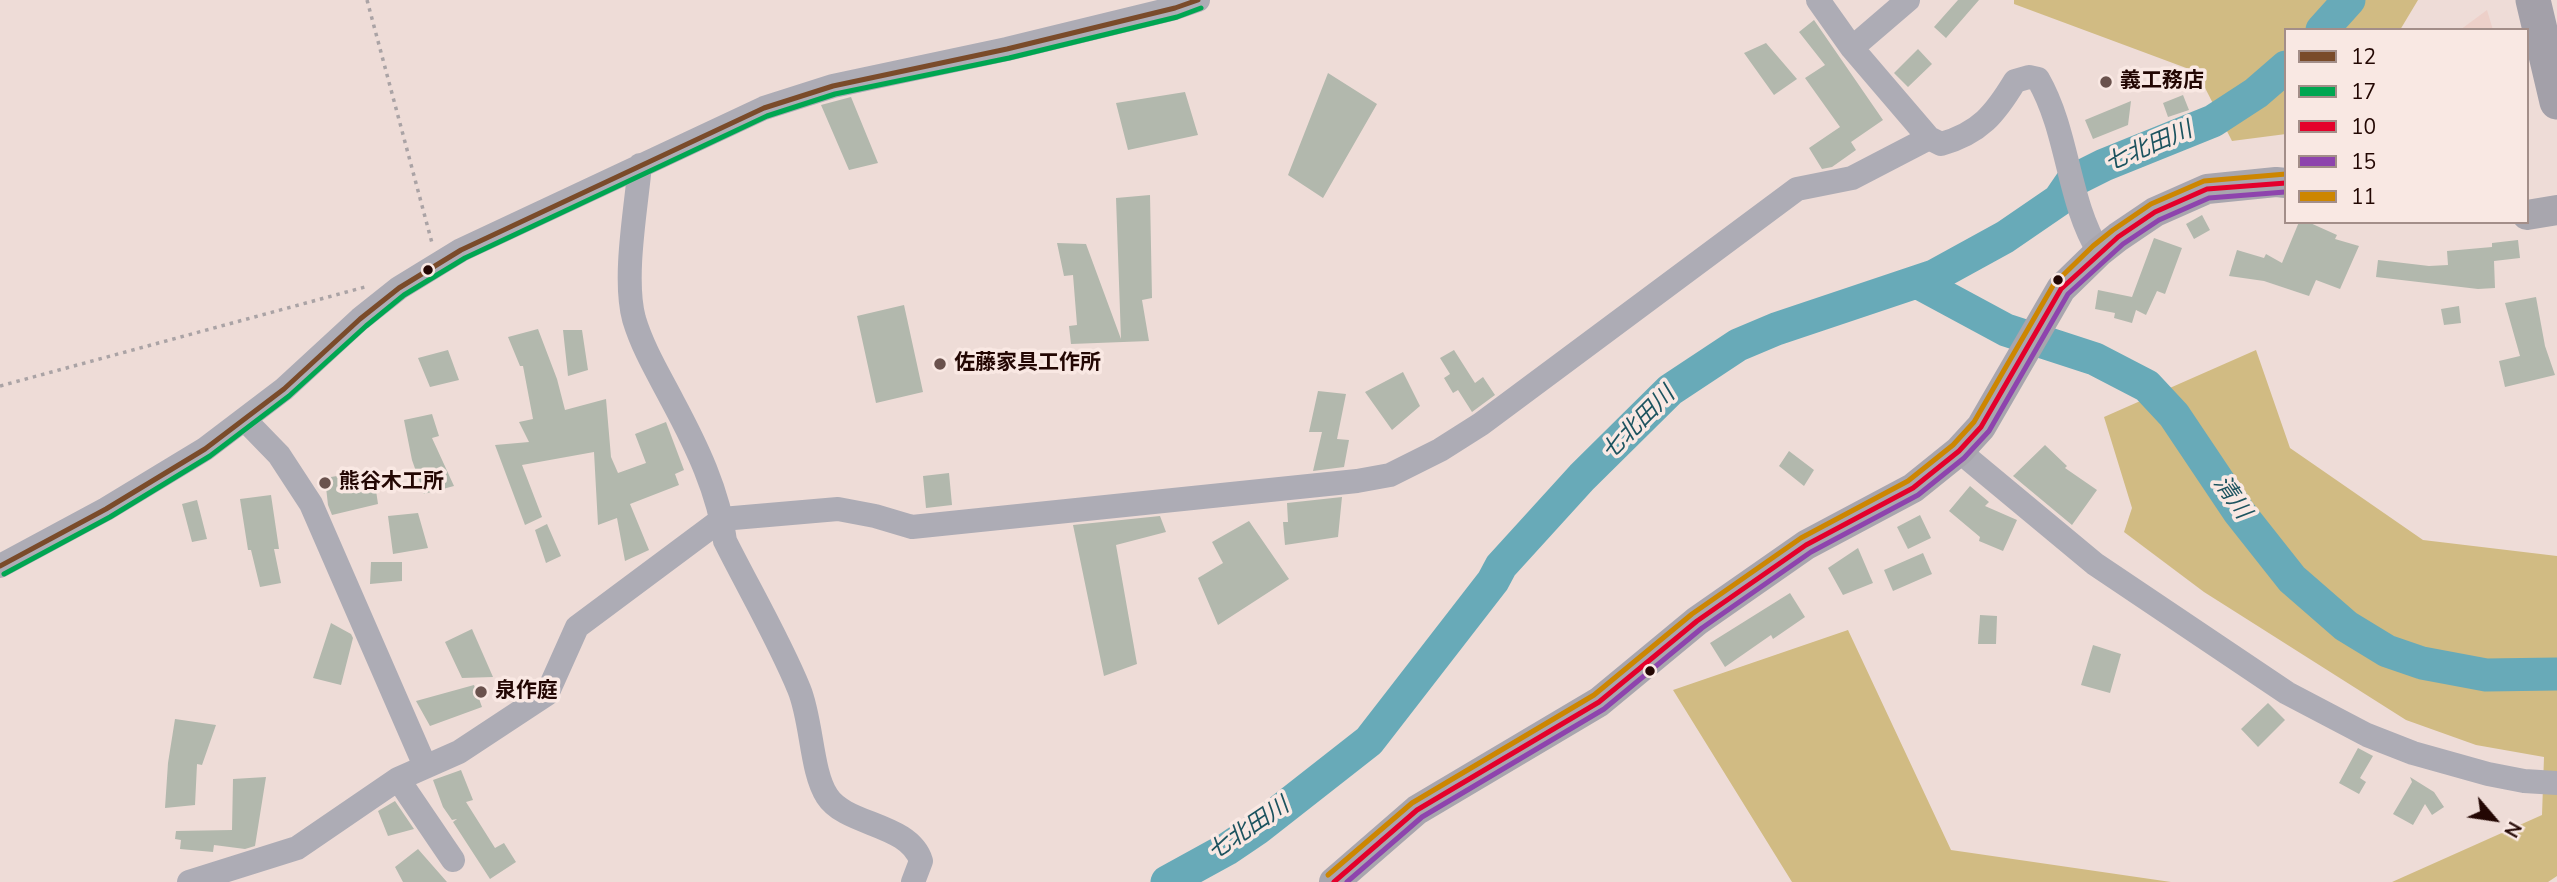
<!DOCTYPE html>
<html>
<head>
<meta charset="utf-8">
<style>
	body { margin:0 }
	#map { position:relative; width:2557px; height:882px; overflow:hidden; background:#eedcd7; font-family:"Nunito Sans",sans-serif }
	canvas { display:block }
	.legend { position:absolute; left:2284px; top:28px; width:245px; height:196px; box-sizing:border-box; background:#f9e8e3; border:2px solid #a38e89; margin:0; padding:9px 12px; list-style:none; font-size:21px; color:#230703 }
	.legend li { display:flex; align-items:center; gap:14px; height:35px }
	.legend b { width:35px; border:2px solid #a38e89 }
	.north { position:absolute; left:2459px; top:784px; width:70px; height:70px; -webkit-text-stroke:5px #f9e8e3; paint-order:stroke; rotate:119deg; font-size:19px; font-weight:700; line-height:28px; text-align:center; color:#230703 }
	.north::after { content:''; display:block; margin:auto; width:24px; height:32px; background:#230703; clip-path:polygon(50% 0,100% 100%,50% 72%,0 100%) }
</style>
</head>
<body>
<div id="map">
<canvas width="2557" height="882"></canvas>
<ul class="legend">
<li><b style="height:9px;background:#7a4b2a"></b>12</li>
<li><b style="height:9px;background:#00a651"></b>17</li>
<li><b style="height:9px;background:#e4002b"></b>10</li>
<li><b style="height:9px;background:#8e44ad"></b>15</li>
<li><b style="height:9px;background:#cd8601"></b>11</li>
</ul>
<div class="north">N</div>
</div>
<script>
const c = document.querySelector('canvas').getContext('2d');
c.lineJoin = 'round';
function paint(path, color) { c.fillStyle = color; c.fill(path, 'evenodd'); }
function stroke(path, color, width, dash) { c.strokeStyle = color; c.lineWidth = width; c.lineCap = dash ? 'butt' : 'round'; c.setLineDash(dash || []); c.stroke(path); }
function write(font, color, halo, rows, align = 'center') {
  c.font = font + ' "Nunito Sans","Noto Sans JP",sans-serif'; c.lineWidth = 7; c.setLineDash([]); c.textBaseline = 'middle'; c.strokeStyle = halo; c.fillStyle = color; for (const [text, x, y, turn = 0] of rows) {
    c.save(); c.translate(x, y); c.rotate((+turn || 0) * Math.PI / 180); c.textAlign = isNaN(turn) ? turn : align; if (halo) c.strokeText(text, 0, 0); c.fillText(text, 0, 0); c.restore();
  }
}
paint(new Path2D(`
	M2487,10L2493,30H2460Z`), '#edd0c9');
paint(new Path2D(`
	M2014,0H2418L2400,30H2286V134L2232,141L2197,72L2014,4Z
	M2256,350L2290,448L2423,540L2557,556V876L2548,882H2392L2542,815L2544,757L2476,745L2406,720L2204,592L2124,532L2132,508L2104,417Z
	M1848,630L1951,850L2171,882H1792L1673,690Z`), '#d1bb83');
stroke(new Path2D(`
	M2322,30L2349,0
	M1917,282L2006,330L2095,359L2147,386L2174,415L2239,512L2292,579L2346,626L2387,651L2422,663L2486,675L2557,674
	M1167,882L1227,849L1258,828L1369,741L1493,581L1501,566L1582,477L1670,390L1738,345L1776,329L1934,276L2005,237L2059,200L2072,181L2104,165L2213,121L2256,93L2286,67`), '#68aab8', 33);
paint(new Path2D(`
	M1958,0H1979L1946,38L1934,27Z
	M1814,20L1883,120L1851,142L1856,150L1832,167L1822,169L1809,148L1840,127L1805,78L1825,65L1799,32Z
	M1766,43L1797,79L1774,95L1744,53Z
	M1918,49L1932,64L1908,87L1894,73Z
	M1328,73L1377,104L1323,198L1288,175Z
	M1185,92L1198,135L1128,150L1116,103Z
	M2183,95L2189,110L2168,117L2163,103Z
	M851,97L878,163L849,170L821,105Z
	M2131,101L2128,125L2093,139L2085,120Z
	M1150,195L1152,298L1142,300L1149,341L1071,344L1069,326L1077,325L1073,275L1064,276L1057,243L1086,244L1121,339L1116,198Z
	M2202,215L2210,230L2194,239L2186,224Z
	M2299,222H2308L2337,235L2335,239L2359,246L2340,289L2316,280L2309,296L2264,281L2229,276L2237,250L2264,258L2266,254L2282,263Z
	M2154,238L2182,248L2165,294L2157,291L2146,315L2136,310L2132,323L2114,318L2115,313L2095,309L2098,290L2132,297Z
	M2518,240L2520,258L2494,261L2495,288L2478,289L2376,277L2378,260L2429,266L2448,265L2447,251L2492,247V243Z
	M2536,297L2545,346L2555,375L2505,387L2499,361L2520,356L2505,303Z
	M904,305L923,392L876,403L857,316Z
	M2459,306L2461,323L2444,325L2441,309Z
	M538,329L557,379L565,410L606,399L611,457L618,473L646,463L635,434L666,422L684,470L675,474L679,485L630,504L649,550L625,561L617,518L598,525L594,452L522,465L542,517L525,525L495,445L529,442L519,422L533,419L523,366H520L508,337Z
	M563,330H582L588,370L568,376Z
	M448,350L459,380L430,387L418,358Z
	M1454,350L1475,383L1483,377L1495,395L1472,412L1458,390L1453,393L1444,378L1450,374L1440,358Z
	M1403,372L1420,406L1392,430L1365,392Z
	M1318,391L1346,394L1337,439L1349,440L1344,467L1313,471L1322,432H1309Z
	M432,414L439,436L432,438L454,486L424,494L412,460L404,420Z
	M2045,445L2067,466L2065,468L2097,490L2072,525L2013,476Z
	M1789,451L1814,470L1804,486L1779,466Z
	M373,470L378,504L332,515L328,505L325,478Z
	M949,473L952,505L926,508L923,476Z
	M1970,486L1989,502L1985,506L2017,520L2003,551L1979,541L1980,537L1949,511Z
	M271,495L279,549H274L281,583L260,587L251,550H248L240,499Z
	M1342,497L1338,537L1285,545L1283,522H1288L1287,503Z
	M197,500L207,539L192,542L182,504Z
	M418,513L428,548L393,554L388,516Z
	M1920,515L1931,538L1908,549L1897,527Z
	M1160,516L1166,532L1116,545L1137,664L1104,676L1073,525Z
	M1249,521L1289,579L1218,625L1198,578L1223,563L1212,542Z
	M547,524L561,556L546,563L535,530Z
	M1858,548L1873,583L1843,595L1828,568Z
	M1923,553L1932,574L1893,591L1884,570Z
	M371,562H402V581L370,584Z
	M1790,593L1805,617L1773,639L1771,635L1725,667L1710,643Z
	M1980,615L1997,616L1996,644H1978Z
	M331,623L351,634L353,638L341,685L313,678Z
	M472,629L493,677L462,678L445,642Z
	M2093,645L2121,654L2110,693L2081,685Z
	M474,685L482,707L430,726L416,701Z
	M2268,703L2285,720L2258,747L2241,729Z
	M175,719L216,725L202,765L197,764L195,805L165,808L168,763Z
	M2358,748L2373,756L2360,778L2366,782L2359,794L2339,783Z
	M461,770L473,800L466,802L495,848L504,843L516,862L490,879L453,822L457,819L452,820L443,807L433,780Z
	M266,777L255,846L245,849L214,845L213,852L180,849L181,840L175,839L176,831L232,830L233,779Z
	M2410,777L2434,792L2444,807L2432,815L2425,804L2413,825L2393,814L2412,782Z
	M395,801L414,829L388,836L378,811Z
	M418,849L447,882H403L395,867Z`), '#b2b8ad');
stroke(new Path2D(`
	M367,0L432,243
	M0,386L365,287`), '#aaa3a5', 3.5, [3.5, 5]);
stroke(new Path2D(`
	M1818,0L1852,48L1929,138L1941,144C1980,133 1995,114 2015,81L2029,77L2038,79C2069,133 2067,200 2099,252
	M1852,48L1908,0
	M640,165C636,209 623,278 634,319C643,349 659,375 673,402C696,445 719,492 725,541C749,589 779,640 799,689C812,720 811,772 827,796C846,826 909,823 921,861L913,882
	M245,420L279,455L311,504L425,766
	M1959,451L2095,564L2287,693L2367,735L2413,753L2488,774L2524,781L2557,783
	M0,566L106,509L205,449L284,389L360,319L399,288L461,250L764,108L833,86L1007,49L1175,8L1198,0
	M398,779L453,860
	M189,882L297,848L398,779L459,752L547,694L577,627L722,519L838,509L875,516L912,527L1357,481L1390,475L1440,450L1481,424L1797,189L1852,178L1929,138`), '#adacb5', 24);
stroke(new Path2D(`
	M2527,215L2557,210
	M1334,882L1417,810L1599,702L1697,621L1806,545L1913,488L1959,451L1981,427L2061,289L2099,252L2118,237L2155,212L2207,189L2276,182L2286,183`), '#a8a6ae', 30);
stroke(new Path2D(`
	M2533,0L2557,102`), '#a3a0a9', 35);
stroke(new Path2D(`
	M0,566L106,509L205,449L284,389L360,319L399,288L461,250L764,108L833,86L1007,49L1175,8L1198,0`), '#7a4b2a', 5);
stroke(new Path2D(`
	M4,574L110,517L210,456L289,396L366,326L404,295L465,258L767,116L835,94L1009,58L1177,17L1201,8`), '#00a651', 5);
stroke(new Path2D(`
	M1334,882L1417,810L1599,702L1697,621L1806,545L1913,488L1959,451L1981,427L2061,289L2118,237L2155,212L2207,189L2286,183`), '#e4002b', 5);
stroke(new Path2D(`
	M1347,882L1422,817L1604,709L1702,628L1811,552L1918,495L1964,458L1989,431L2068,294L2123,244L2159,220L2209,198L2285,192`), '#8e44ad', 5);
stroke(new Path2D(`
	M1328,875L1412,803L1594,695L1692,614L1801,538L1908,481L1953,445L1974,422L2054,284L2093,246L2113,230L2151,204L2204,181L2286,174`), '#cd8601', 5);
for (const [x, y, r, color] of [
	[2106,82,7,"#6a524d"],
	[428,270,6,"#230703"],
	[2058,280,6,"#230703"],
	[940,364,7,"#6a524d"],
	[325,483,7,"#6a524d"],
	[1650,671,6,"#230703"],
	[481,692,7,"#6a524d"]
]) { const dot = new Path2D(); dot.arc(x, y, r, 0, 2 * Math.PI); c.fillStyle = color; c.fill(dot); stroke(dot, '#f9e8e3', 2.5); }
write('bold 21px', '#230703', '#f9e8e3', [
	["義工務店",2120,82],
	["佐藤家具工作所",954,364],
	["熊谷木工所",339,483],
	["泉作庭",495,692]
], 'left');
write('italic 23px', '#1c535f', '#f9e8e3', [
	["七北田川",2149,148,-23],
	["七北田川",1639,424,-45],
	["清川",2231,498,55],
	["七北田川",1249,830,-34]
]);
</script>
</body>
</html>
